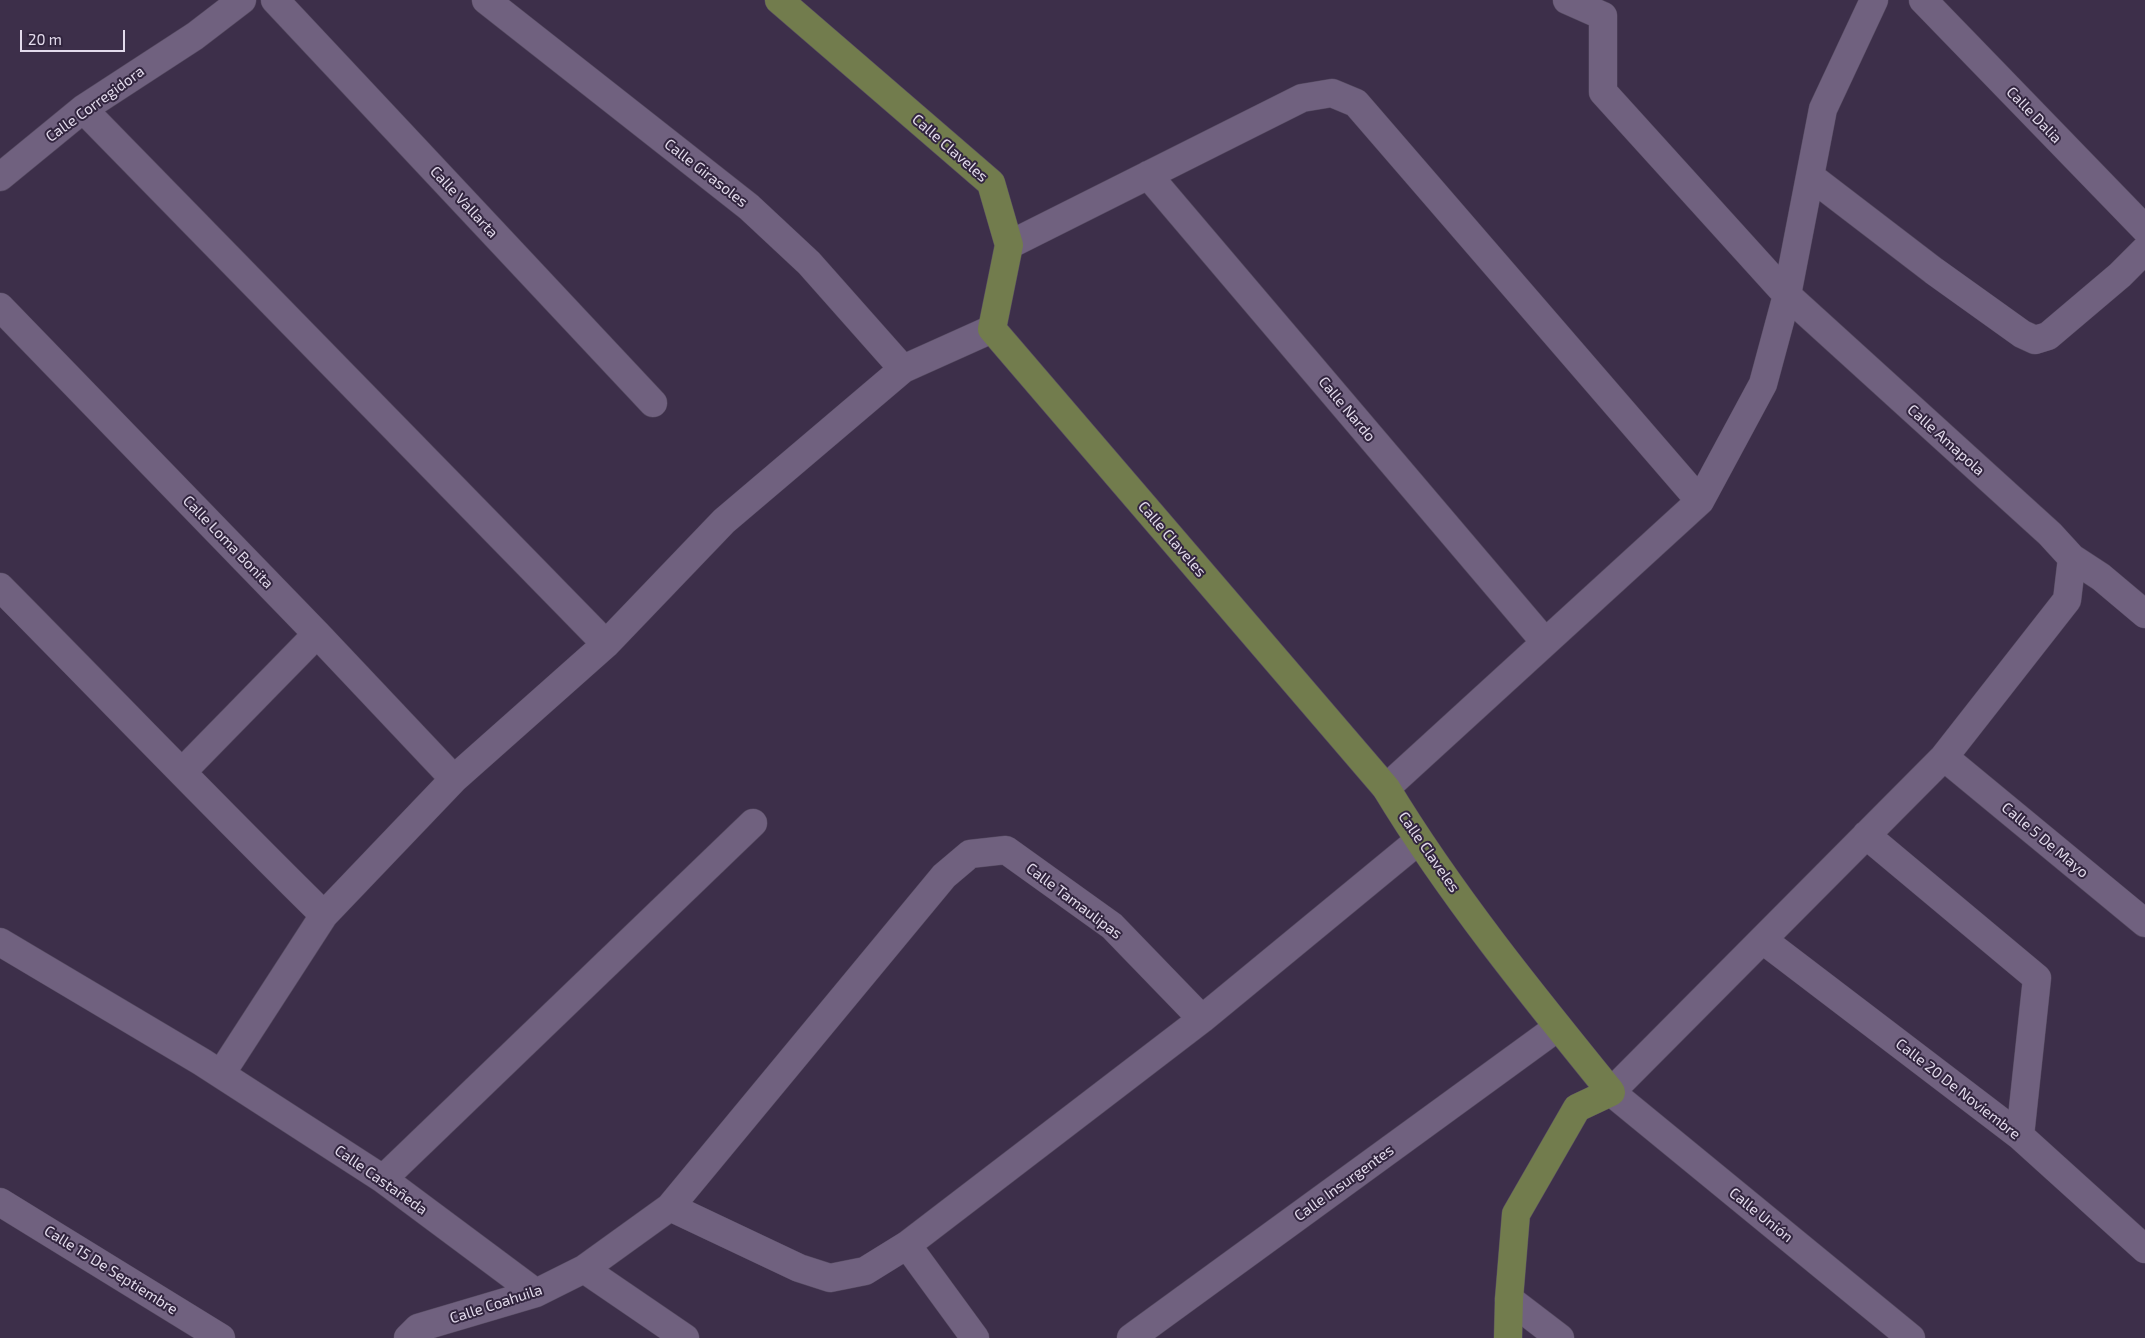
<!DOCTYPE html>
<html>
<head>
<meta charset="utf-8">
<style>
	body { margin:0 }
	#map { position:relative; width:2145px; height:1338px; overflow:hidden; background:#3d2f4a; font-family:"Exo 2",sans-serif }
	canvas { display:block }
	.scale { position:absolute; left:20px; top:30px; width:105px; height:22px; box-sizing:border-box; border:2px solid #e3dbec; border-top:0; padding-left:6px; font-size:15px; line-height:18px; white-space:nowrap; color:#e3dbec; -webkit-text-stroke:4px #32253f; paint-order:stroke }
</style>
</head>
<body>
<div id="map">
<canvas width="2145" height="1338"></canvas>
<div class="scale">20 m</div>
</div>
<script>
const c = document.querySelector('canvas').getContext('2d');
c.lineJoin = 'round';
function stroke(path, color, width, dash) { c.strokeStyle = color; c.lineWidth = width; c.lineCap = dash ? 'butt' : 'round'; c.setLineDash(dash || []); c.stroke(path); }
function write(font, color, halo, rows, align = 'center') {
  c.font = font + ' "Exo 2",sans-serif'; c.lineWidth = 4; c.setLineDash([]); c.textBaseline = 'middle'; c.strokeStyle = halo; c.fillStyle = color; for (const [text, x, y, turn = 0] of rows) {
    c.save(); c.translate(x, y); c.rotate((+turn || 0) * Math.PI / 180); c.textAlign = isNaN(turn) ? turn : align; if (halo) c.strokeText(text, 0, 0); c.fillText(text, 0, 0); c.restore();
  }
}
const minor = new Path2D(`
	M275,0L653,403
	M486,0L749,207L809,263L903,369
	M1567,0L1603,16
	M1923,0L2145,229
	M1603,16V92L1787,295L2050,534L2072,558L2067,600L1944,757L1611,1092L1911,1338
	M83,109L606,644
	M1148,175L1545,642
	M1810,176L1934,271L2022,334L2035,340L2048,336L2120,275L2145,250
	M0,177L83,109L195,36L242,0
	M1009,245L1302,98L1332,93L1356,103L1700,501
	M0,307L317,634L454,779
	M2072,558L2101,577L2145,614
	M0,587C108,696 214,807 324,915
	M1944,757L2145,923
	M183,771L317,634
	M1386,788L1700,501L1763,384L1787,295L1823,109L1874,0
	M1866,835L2037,978L2020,1136
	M1763,940L2020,1136L2145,1249
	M0,942L202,1062L383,1179L536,1293
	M221,1074L324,915L454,779L606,644L724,521L903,369L992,329
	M383,1179L753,823
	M0,1202L221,1338
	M670,1207L944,876L970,854L1006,850L1112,926L1202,1019
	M584,1269L685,1338
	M1509,1299L1560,1338
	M408,1338L418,1328L536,1293L584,1269L670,1207L799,1268L830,1278L865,1271L907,1245
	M975,1338L907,1245L1202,1019L1418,841
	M1131,1338L1558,1027`);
const major = new Path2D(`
	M779,0L991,183L1009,245L992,329L1386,788C1450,894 1533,996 1611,1092L1577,1108L1516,1214L1509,1299L1508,1338`);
stroke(minor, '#554a60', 29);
stroke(major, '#554a60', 29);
stroke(minor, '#70617f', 28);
stroke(major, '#727c4d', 28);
write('15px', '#e3dbec', '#32253f', [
	["Calle Corregidora",95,104,-36],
	["Calle Dalia",2034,115,46],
	["Calle Claveles",950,148,41],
	["Calle Girasoles",706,173,38],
	["Calle Vallarta",464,202,47],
	["Calle Nardo",1347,409,50],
	["Calle Amapola",1946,440,42],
	["Calle Claveles",1172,539,49],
	["Calle Loma Bonita",228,542,46],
	["Calle 5 De Mayo",2045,840,40],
	["Calle Claveles",1429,852,55],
	["Calle Tamaulipas",1074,901,37],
	["Calle 20 De Noviembre",1958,1089,38],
	["Calle Castañeda",381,1180,35],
	["Calle Insurgentes",1344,1183,-36],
	["Calle Unión",1761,1215,39],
	["Calle 15 De Septiembre",111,1270,32],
	["Calle Coahuila",496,1304,-18]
]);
</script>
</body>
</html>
